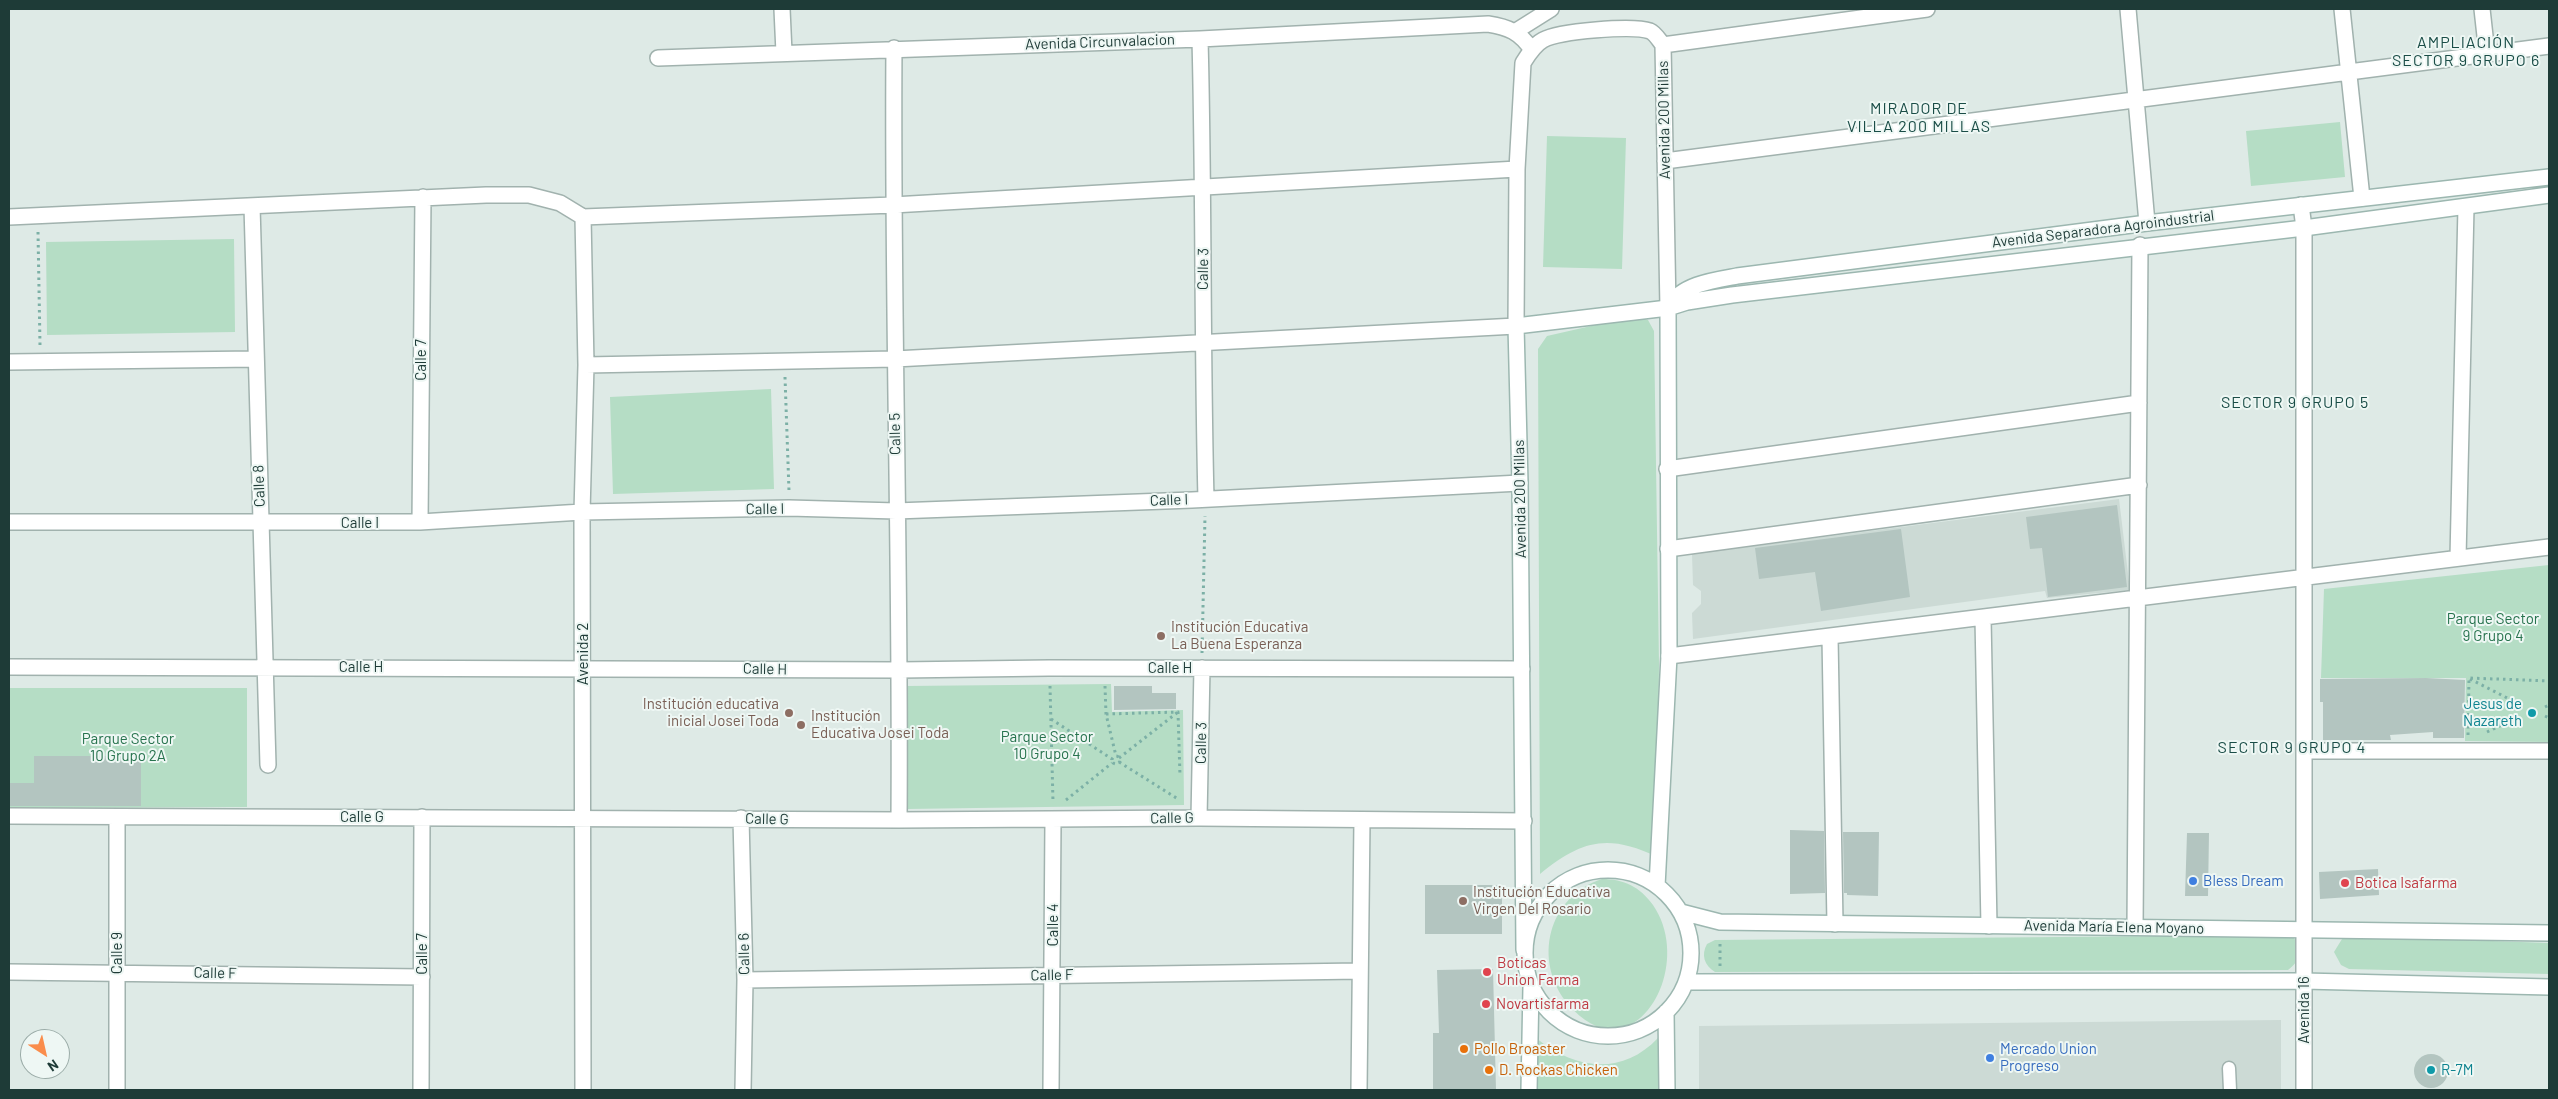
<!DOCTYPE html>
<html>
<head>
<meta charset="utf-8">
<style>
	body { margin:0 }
	#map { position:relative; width:2558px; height:1099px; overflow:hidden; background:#deeae6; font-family:Barlow,sans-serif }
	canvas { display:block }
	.frame { position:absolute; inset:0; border:10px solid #1e3b37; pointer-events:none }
	.north { position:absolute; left:20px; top:1029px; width:50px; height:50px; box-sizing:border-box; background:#eef7f4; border:1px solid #9baca8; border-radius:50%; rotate:145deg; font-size:14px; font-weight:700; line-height:20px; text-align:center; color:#1e3b37 }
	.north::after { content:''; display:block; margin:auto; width:18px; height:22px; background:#fa8d4c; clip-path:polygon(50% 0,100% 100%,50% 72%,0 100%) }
</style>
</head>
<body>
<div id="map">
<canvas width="2558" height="1099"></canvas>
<div class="frame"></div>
<div class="north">N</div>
</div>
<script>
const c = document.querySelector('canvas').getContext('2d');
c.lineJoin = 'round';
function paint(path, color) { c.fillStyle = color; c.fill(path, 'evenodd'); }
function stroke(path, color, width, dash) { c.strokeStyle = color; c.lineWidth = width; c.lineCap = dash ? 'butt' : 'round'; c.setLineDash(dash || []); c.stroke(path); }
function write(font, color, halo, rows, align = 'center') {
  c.font = font + ' Barlow,sans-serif'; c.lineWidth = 4; c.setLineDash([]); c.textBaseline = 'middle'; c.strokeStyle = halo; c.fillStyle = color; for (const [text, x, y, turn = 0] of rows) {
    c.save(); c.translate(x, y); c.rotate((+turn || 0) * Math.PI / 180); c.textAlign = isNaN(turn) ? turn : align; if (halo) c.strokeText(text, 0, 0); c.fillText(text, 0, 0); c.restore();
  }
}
paint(new Path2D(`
	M2119,499L2130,590L2047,598L2045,591L1693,639L1692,613L1701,604V591L1693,585L1692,554Z
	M2281,1020V1090H1699V1026Z`), '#ccdad5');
paint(new Path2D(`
	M2340,122L2345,177L2251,186L2246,131Z
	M1547,136L1626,138L1622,269L1543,267Z
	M234,239L235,332L47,335L46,242Z
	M1635,316L1648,320L1654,331L1659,664L1657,857C1607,833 1581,841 1540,874L1538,349L1547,336Z
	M771,389L774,489L613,494L610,397Z
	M2549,565V742L2465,741L2466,678H2321L2324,589Z
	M1111,684L1112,712L1183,710L1184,805L907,809L906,686Z
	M9,688H247V807L9,808Z
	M1602,879C1624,879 1640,887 1653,905C1697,969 1631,1079 1568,1004C1532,961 1548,896 1602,879Z
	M2290,935C2304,945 2302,960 2288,970L1715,972C1704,965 1701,955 1707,944L1715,940Z
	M2352,936L2549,943V974L2349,969L2341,965L2334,952L2342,939Z
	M1536,1038C1574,1069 1621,1077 1658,1038V1090H1536Z`), '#b5ddc5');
paint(new Path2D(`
	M2117,505L2127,587L2048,597L2042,548L2030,549L2026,517Z
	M1901,529L1910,597L1821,611L1815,572L1759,579L1755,548Z
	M2426,678L2465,680L2464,738H2433V732L2390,735L2391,740H2323V702H2320V679Z
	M1114,686H1152V693H1176V709L1114,710Z
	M34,756H141V806H9V783H34Z
	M1790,830L1824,831L1825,893L1790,894Z
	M1843,832H1879L1878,896L1847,895V893H1844Z
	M2187,833H2209L2208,896H2185Z
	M2378,869L2379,895L2320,899L2319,872Z
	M1425,885H1502V934H1425Z
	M1493,969L1496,1090H1433V1033H1439L1437,970Z
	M2414 1071a17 17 0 1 1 34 0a17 17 0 1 1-34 0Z`), '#b3c5c0');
const lane = new Path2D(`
	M2229,1068L2230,1090`);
const street = new Path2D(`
	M782,9L784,53
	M2128,9L2147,223
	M2342,9L2362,198
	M2482,9L2487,54
	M1516,31L1551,9
	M1200,39C1204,192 1202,345 1206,499
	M1663,45L1927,9
	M1663,45L1668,308
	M894,48C892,306 901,563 899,820
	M658,58L1200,39L1488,24C1508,27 1520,32 1532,50
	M1665,161L2549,46
	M2301,205L2304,228V1090
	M252,206L268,765
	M9,217L486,195H529L560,203L583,217L893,205L1517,169
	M9,362L256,359
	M586,365L895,359L1516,326L1517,169L1523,63C1528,55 1534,45 1543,40C1559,31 1633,25 1650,31C1655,33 1659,40 1663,45
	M1667,469L2139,403
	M9,522H420L582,512L789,508L896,511L1192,500L1520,483
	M420,522L423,197
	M1668,549L2139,485
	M2458,558L2466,207
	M1983,618L1989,926
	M1830,637L1835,924
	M1669,656L2549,547
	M9,667L900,670L1049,668L1522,669
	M2305,751H2549
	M9,816L899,820L1199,818L1524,821
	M117,817V1090
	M741,818L745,980L743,1090
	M1199,818L1202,668
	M2135,927L2140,245
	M9,972L422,977
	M745,980L1360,971
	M421,1090L422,817
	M583,1090L582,512L586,365L583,217
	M1051,1090L1053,820
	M1359,1090L1362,820`);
const secondary = new Path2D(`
	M1670,305C1682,284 1715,280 1737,276L2147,223L2549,177
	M1525 953a83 83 0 1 1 166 0a83 83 0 1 1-166 0Z
	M1657,886L1669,656L1668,308
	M1681,912L1720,922L2549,933
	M1524,950L1520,483L1516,326L1668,308L1687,302L1732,295L2304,228L2549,195
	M1686,982L2304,981L2549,987
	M1666,1012L1667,1090
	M1529,1090L1531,987`);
stroke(lane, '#a1b2ae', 15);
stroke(street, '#a1b2ae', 18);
stroke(secondary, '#9cb7b0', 18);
stroke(new Path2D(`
	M38,232L40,345
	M785,377L789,491
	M1202,653L1205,516
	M2470,679L2521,705
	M1050,686L1053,802
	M1105,686L1106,714L1116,756
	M2545,707L2549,705
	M1106,714L1178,712L1180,776
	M2545,716L2549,718
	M1051,719L1112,759
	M2487,732L2521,716
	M2468,735L2469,678L2549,681
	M1112 760a4 4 0 1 1 8 0a4 4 0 1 1-8 0Z
	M1119,758L1178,712
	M1119,762L1178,799
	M1066,800L1112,763
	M1720,966V940`), '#7cb0a6', 3, [2.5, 4]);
stroke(lane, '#fff', 12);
stroke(street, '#fff', 15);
stroke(secondary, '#fff', 15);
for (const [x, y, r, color] of [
	[1161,636,5,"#8d6e63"],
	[789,713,5,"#8d6e63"],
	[2532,713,5,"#0f9aa8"],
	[801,725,5,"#8d6e63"],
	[2193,881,5,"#3f7fe0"],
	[2345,883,5,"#e0444e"],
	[1463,901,5,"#8d6e63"],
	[1487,972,5,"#e0444e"],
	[1486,1004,5,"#e0444e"],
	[1464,1049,5,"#e8710a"],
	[1990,1058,5,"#3f7fe0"],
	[1489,1070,5,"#e8710a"],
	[2431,1070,5,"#0f9aa8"]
]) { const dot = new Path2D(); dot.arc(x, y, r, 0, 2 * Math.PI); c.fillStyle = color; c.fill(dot); stroke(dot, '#eef7f4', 2); }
write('15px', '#1e3b37', '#eef7f4', [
	["Avenida Circunvalacion",1100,42,-2],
	["Avenida 200 Millas",1664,120,-91],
	["Avenida Separadora Agroindustrial",2103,229,-7],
	["Calle 3",1203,269,-89],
	["Calle 7",421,360,-90],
	["Calle 5",895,434,-91],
	["Calle 8",259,486,-92],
	["Avenida 200 Millas",1520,499,-91],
	["Calle I",1169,500,-2],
	["Calle I",765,509,-1],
	["Calle I",360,523],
	["Avenida 2",583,654,-90],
	["Calle H",361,667],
	["Calle H",1170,668],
	["Calle H",765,669,1],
	["Calle 3",1201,743,-89],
	["Calle G",362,817],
	["Calle G",1172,818,-1],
	["Calle G",767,819,1],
	["Calle 4",1053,925,-90],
	["Avenida María Elena Moyano",2114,927,1],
	["Calle 9",117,953,-90],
	["Calle 7",422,954,-90],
	["Calle 6",744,954,-91],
	["Calle F",215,973,1],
	["Calle F",1052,975,-1],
	["Avenida 16",2304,1010,-90]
]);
write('15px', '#27734e', '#eef7f4', [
	["Parque Sector",2493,619],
	["9 Grupo 4",2493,636],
	["Parque Sector",1047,737],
	["10 Grupo 4",1047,754],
	["Parque Sector",128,739],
	["10 Grupo 2A",128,756]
]);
write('15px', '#785e54', '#eef7f4', [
	["Institución Educativa",1171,627],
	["La Buena Esperanza",1171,644],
	["Institución educativa",779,704,"right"],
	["inicial Josei Toda",779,721,"right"],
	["Institución",811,716],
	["Educativa Josei Toda",811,733],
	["Institución Educativa",1473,892],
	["Virgen Del Rosario",1473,909]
], 'left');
write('15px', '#0d838f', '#eef7f4', [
	["Jesus de",2522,704],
	["Nazareth",2522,721],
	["R-7M",2441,1070,"left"]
], 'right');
write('15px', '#366cbe', '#eef7f4', [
	["Bless Dream",2203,881],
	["Mercado Union",2000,1049],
	["Progreso",2000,1066]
], 'left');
write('15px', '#be3a42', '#eef7f4', [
	["Botica Isafarma",2355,883],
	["Boticas",1497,963],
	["Union Farma",1497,980],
	["Novartisfarma",1496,1004]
], 'left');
write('15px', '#c56008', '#eef7f4', [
	["Pollo Broaster",1474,1049],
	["D. Rockas Chicken",1499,1070]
], 'left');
c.letterSpacing = '1px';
write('16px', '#1a4d47', '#eef7f4', [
	["AMPLIACIÓN",2466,43],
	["SECTOR 9 GRUPO 6",2466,61],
	["MIRADOR DE",1919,109],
	["VILLA 200 MILLAS",1919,127],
	["SECTOR 9 GRUPO 5",2295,403],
	["SECTOR 9 GRUPO 4",2292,748]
]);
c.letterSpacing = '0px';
</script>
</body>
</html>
